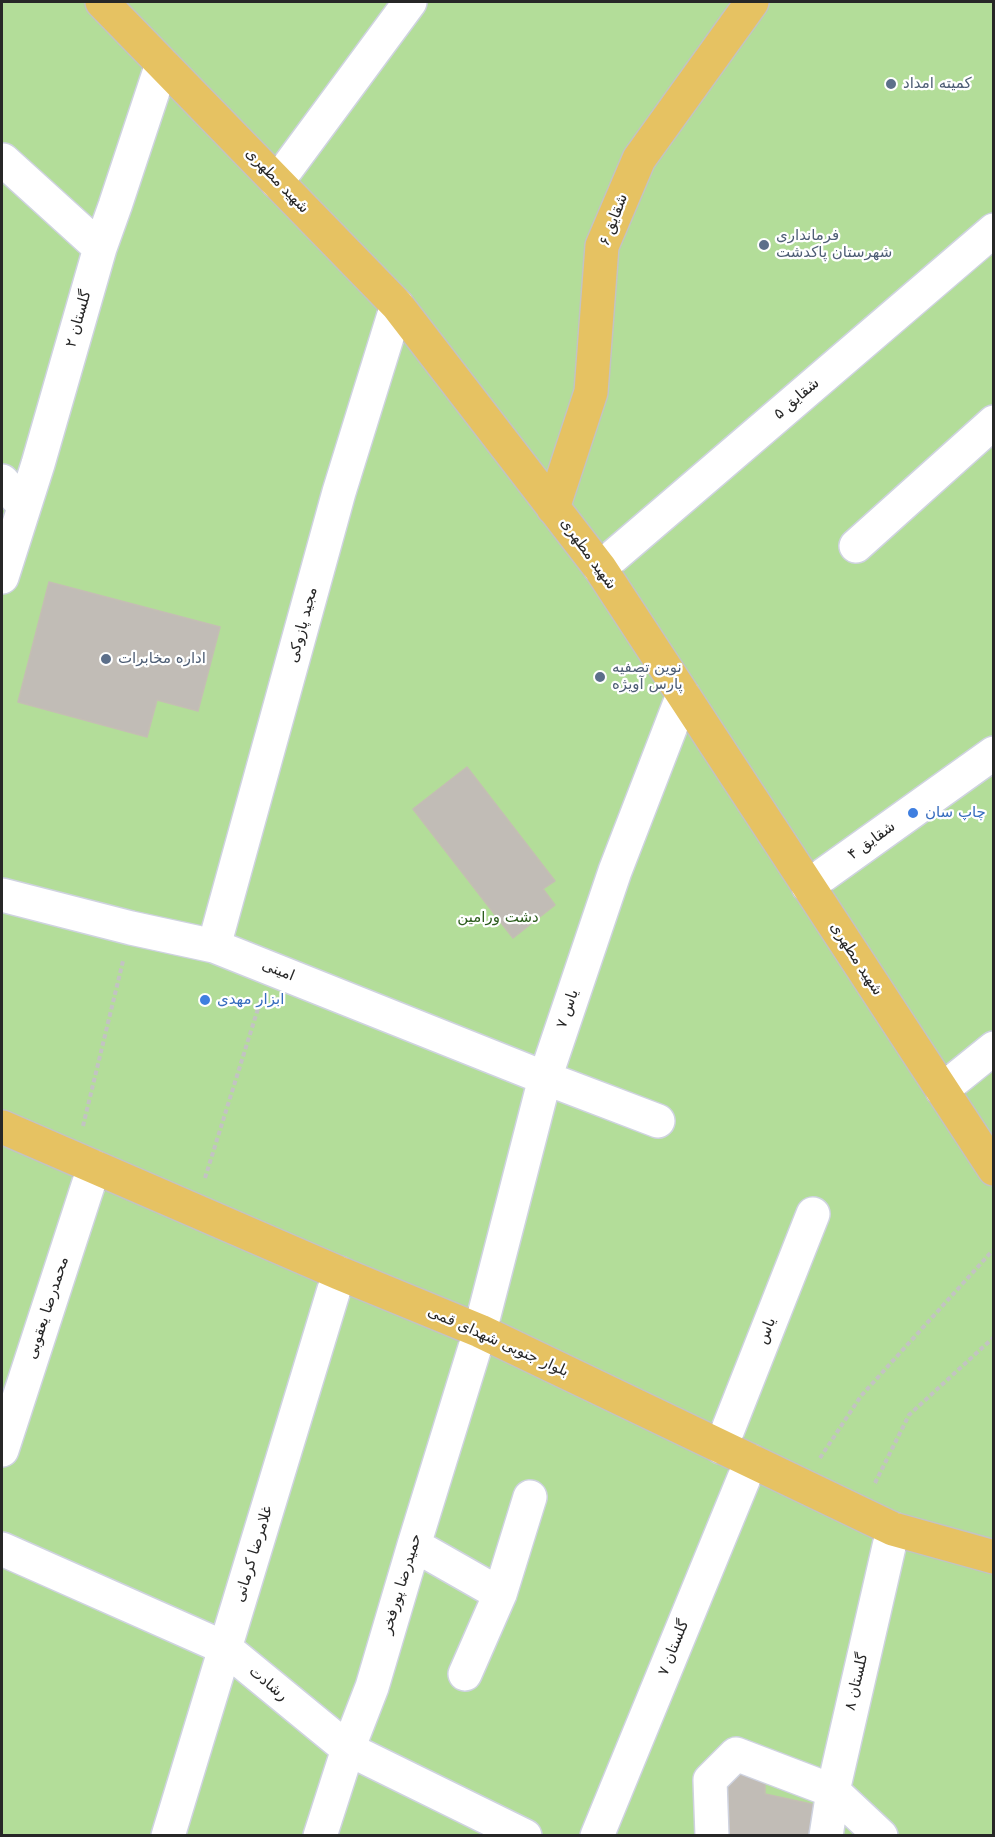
<!DOCTYPE html>
<html>
<head>
<meta charset="utf-8">
<style>
	body { margin:0 }
	#map { position:relative; width:995px; height:1837px; overflow:hidden; background:#e9e2da; font-family:"DejaVu Sans",sans-serif }
	canvas { display:block }
	.frame { position:absolute; inset:0; border:3px solid #272727; pointer-events:none }
</style>
</head>
<body>
<div id="map">
<canvas width="995" height="1837"></canvas>
<div class="frame"></div>
</div>
<script>
const c = document.querySelector('canvas').getContext('2d');
c.lineJoin = 'round';
function paint(path, color) { c.fillStyle = color; c.fill(path, 'evenodd'); }
function stroke(path, color, width, dash) { c.strokeStyle = color; c.lineWidth = width; c.lineCap = dash ? 'butt' : 'round'; c.setLineDash(dash || []); c.stroke(path); }
function write(font, color, halo, rows, align = 'center') {
  c.font = font + ' "DejaVu Sans",Cairo,sans-serif'; c.lineWidth = 4.5; c.setLineDash([]); c.textBaseline = 'middle'; c.strokeStyle = halo; c.fillStyle = color; for (const [text, x, y, turn = 0] of rows) {
    c.save(); c.translate(x, y); c.rotate((+turn || 0) * Math.PI / 180); c.textAlign = isNaN(turn) ? turn : align; if (halo) c.strokeText(text, 0, 0); c.fillText(text, 0, 0); c.restore();
  }
}
paint(new Path2D(`
	M2,2H993V1835H2Z`), '#b3dd99');
const building = new Path2D(`
	M49,582L220,627L198,711L157,700L147,737L18,702Z
	M467,767L555,881L543,889L555,905L513,938L413,809Z
	M740,1763L765,1772V1794L816,1805L810,1836H730L728,1791L720,1783Z`);
paint(building, '#c1bcb6');
stroke(building, '#c4beb4', 1.5);
const minor = new Path2D(`
	M3,160L100,248
	M277,182L410,2
	M2,481L24,506
	M856,546L994,422
	M600,568L994,230
	M2,577L38,464L100,248L115,206L162,64
	M808,886L994,753
	M2,895L131,928L214,946L545,1078L658,1121
	M214,946L339,492L397,305
	M942,1090L994,1048
	M721,1447L813,1214
	M2,1450L94,1167
	M414,1545L500,1594
	M2,1549L225,1648L348,1749L525,1836
	M465,1674L500,1594L530,1497
	M168,1836L339,1273
	M320,1836L348,1749L372,1687L414,1545L480,1331L545,1078L615,871L683,695
	M597,1836L751,1461
	M712,1836L710,1780L736,1754L833,1791L881,1836
	M826,1836L833,1791L893,1529`);
const major = new Path2D(`
	M102,2L397,305L600,568L994,1169
	M553,508L591,392L602,246L639,159L752,2
	M2,1127L339,1273L480,1331L893,1529L994,1557`);
stroke(minor, '#cfd3e0', 36);
stroke(major, '#c3c3c3', 36);
stroke(new Path2D(`
	M83,1126L123,961
	M205,1178L261,999
	M820,1458L861,1396L994,1249
	M875,1483L909,1415L994,1337`), '#c3c3c3', 4, [4.5, 3]);
stroke(minor, '#fff', 33);
stroke(major, '#e6c262', 33);
for (const [x, y, r, color] of [
	[891,84,6,"#5c6f8a"],
	[764,245,6,"#5c6f8a"],
	[106,659,6,"#5c6f8a"],
	[600,677,6,"#5c6f8a"],
	[913,813,6,"#3f7fe0"],
	[205,1000,6,"#3f7fe0"]
]) { const dot = new Path2D(); dot.arc(x, y, r, 0, 2 * Math.PI); c.fillStyle = color; c.fill(dot); stroke(dot, '#fff', 2); }
write('15px', '#4e5e75', '#fff', [
	["کمیته امداد",903,84],
	["فرمانداری",776,236],
	["شهرستان پاکدشت",776,253],
	["اداره مخابرات",118,659],
	["نوین تصفیه",612,668],
	["پارس آویژه",612,685]
], 'left');
write('15px', '#272727', '#fff', [
	["شهید مطهری",277,181,46],
	["شقایق ۶",614,220,-69],
	["گلستان ۲",79,319,-74],
	["شقایق ۵",797,399,-41],
	["شهید مطهری",588,554,54],
	["مجید پازوکی",303,625,-75],
	["شقایق ۴",872,841,-36],
	["شهید مطهری",856,959,57],
	["امینی",278,971,22],
	["یاس ۷",568,1009,-71],
	["محمدرضا یعقوبی",48,1308,-72],
	["یاس",767,1331,-69],
	["بلوار جنوبی شهدای قمی",498,1342,24],
	["غلامرضا کرمانی",254,1554,-73],
	["حمیدرضا پورفخر",402,1584,-73],
	["گلستان ۷",674,1648,-68],
	["گلستان ۸",857,1682,-77],
	["رشادت",268,1684,40]
]);
write('15px', '#366cbe', '#fff', [
	["چاپ سان",925,813],
	["ابزار مهدی",217,1000]
], 'left');
write('15px', '#2e5e1e', '#fff', [
	["دشت ورامین",498,918]
]);
</script>
</body>
</html>
